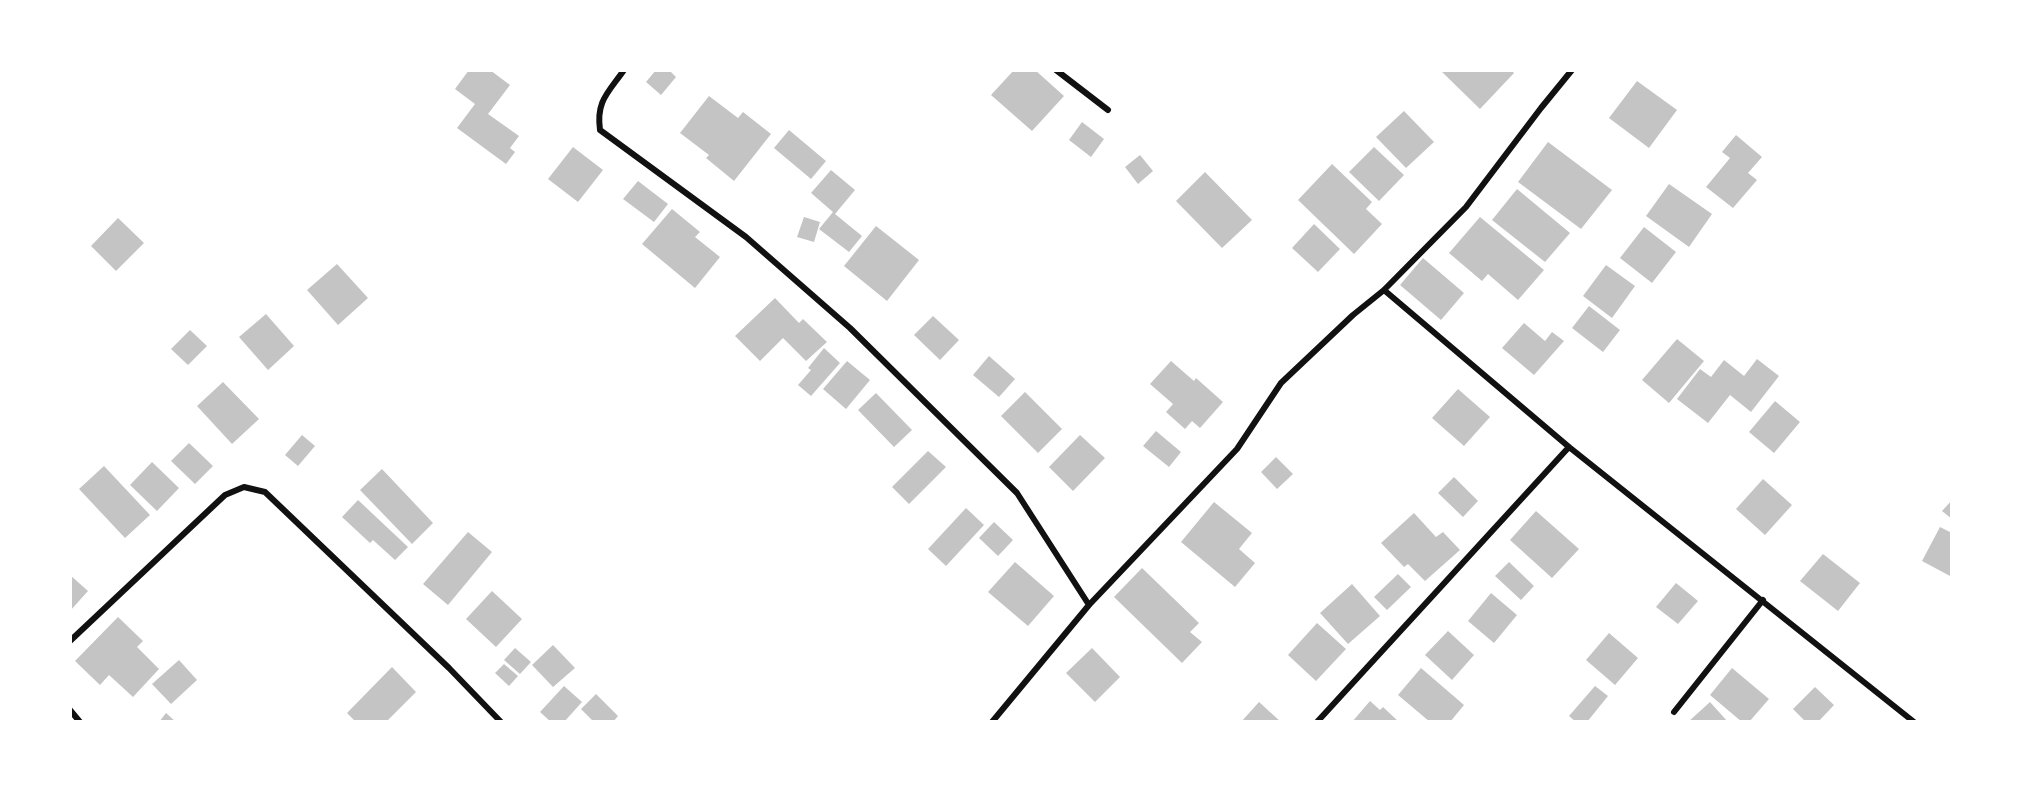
<!DOCTYPE html>
<html>
<head>
<meta charset="utf-8">
<style>
	body { margin:0 }
	#map { position:relative; width:2022px; height:792px; overflow:hidden; background:#fff; font-family:"Nunito Sans",sans-serif }
	canvas { display:block }
	.frame { position:absolute; inset:0; border:72px solid #fff; pointer-events:none }
</style>
</head>
<body>
<div id="map">
<canvas width="2022" height="792"></canvas>
<div class="frame"></div>
</div>
<script>
const c = document.querySelector('canvas').getContext('2d');
c.lineJoin = 'round';
function paint(path, color) { c.fillStyle = color; c.fill(path, 'evenodd'); }
function stroke(path, color, width, dash) { c.strokeStyle = color; c.lineWidth = width; c.lineCap = dash ? 'butt' : 'round'; c.setLineDash(dash || []); c.stroke(path); }
paint(new Path2D(`
	M469,70H490L510,85L488,114L519,136L510,148L515,152L506,164L457,128L475,104L455,89Z
	M656,70H669L676,77L661,95L646,82Z
	M1014,70H1035L1064,96L1032,131L991,95Z
	M1440,70H1511L1514,73L1480,109Z
	M1637,81L1677,110L1649,148L1609,118Z
	M709,96L738,118L743,112L771,134L734,181L706,158L709,155L680,133Z
	M1404,111L1434,142L1406,168L1376,137Z
	M1082,122L1104,139L1091,157L1069,140Z
	M789,130L826,161L811,179L774,148Z
	M1736,135L1762,157L1748,173L1757,180L1733,208L1706,187L1730,158L1722,152Z
	M1548,142L1612,190L1581,229L1518,182Z
	M573,147L603,170L578,202L548,179Z
	M1374,147L1404,175L1379,201L1349,172Z
	M1140,155L1153,171L1138,184L1125,167Z
	M1332,164L1372,202L1366,209L1382,224L1354,254L1298,200Z
	M831,170L855,190L835,214L862,236L849,252L819,229L833,212L811,193Z
	M1205,172L1252,220L1222,248L1176,201Z
	M638,181L668,204L654,222L623,199Z
	M1669,184L1712,214L1689,247L1646,216Z
	M1517,189L1570,233L1545,262L1492,220Z
	M672,209L700,232L695,237L720,257L695,288L642,244Z
	M804,217L820,222L814,242L797,237Z
	M1480,217L1544,270L1518,300L1488,274L1482,281L1449,253Z
	M118,218L144,243L116,271L91,246Z
	M1314,224L1340,249L1318,272L1292,248Z
	M876,226L919,260L887,301L844,266Z
	M1644,227L1676,252L1652,283L1620,258Z
	M1423,258L1464,293L1441,320L1400,285Z
	M337,264L368,298L338,325L307,290Z
	M1606,265L1635,286L1612,318L1583,296Z
	M775,298L799,323L803,319L827,342L806,361L783,338L760,361L735,336Z
	M1589,306L1620,330L1603,352L1572,328Z
	M266,314L294,346L268,370L239,337Z
	M933,316L959,340L940,360L914,335Z
	M1524,323L1545,341L1552,332L1564,341L1534,375L1502,348Z
	M190,330L207,346L188,365L171,349Z
	M1677,339L1704,361L1669,403L1642,380Z
	M824,348L840,363L811,396L798,385L811,370L808,368Z
	M989,356L1015,379L999,397L973,375Z
	M1757,359L1779,376L1751,412L1730,395L1708,423L1677,399L1700,369L1711,377L1724,360L1744,376Z
	M847,361L870,380L846,409L823,389Z
	M1171,361L1194,381L1196,378L1223,402L1200,428L1192,421L1185,429L1166,412L1173,404L1150,384Z
	M223,382L259,419L232,444L197,406Z
	M1458,389L1490,417L1464,446L1432,418Z
	M1025,392L1062,429L1038,453L1001,416Z
	M876,393L912,430L894,447L858,410Z
	M1775,401L1800,422L1774,453L1749,432Z
	M1156,431L1181,452L1169,467L1143,446Z
	M302,435L315,446L298,466L285,455Z
	M1080,435L1105,458L1073,491L1049,467Z
	M189,443L213,466L195,484L171,461Z
	M928,451L946,467L909,504L892,487Z
	M1276,457L1293,474L1277,489L1261,472Z
	M152,462L179,488L157,511L130,485Z
	M104,466L150,515L125,538L79,489Z
	M382,469L433,523L412,544L360,490Z
	M1454,477L1478,501L1463,517L1438,493Z
	M1763,479L1792,505L1765,535L1736,509Z
	M358,500L408,547L395,560L373,540L370,543L342,517Z
	M1952,500V519L1942,511Z
	M1214,502L1252,533L1239,549L1255,563L1235,587L1181,542Z
	M966,508L984,525L946,566L928,549Z
	M1536,511L1579,549L1552,578L1510,540Z
	M1414,513L1436,537L1443,532L1460,550L1425,581L1408,564L1404,567L1381,543Z
	M994,522L1013,540L998,556L979,538Z
	M1940,527L1952,533V577L1922,561Z
	M468,532L492,552L448,605L423,584Z
	M1823,554L1860,583L1838,611L1800,581Z
	M1015,562L1054,596L1028,626L988,592Z
	M1509,562L1534,586L1521,600L1495,576Z
	M1142,568L1199,623L1190,632L1202,642L1182,663L1114,597Z
	M1398,574L1411,587L1387,610L1374,597Z
	M70,575L88,591L70,611Z
	M1676,583L1698,601L1678,624L1656,607Z
	M1352,584L1380,616L1348,644L1320,613Z
	M492,591L522,619L496,647L466,619Z
	M1491,593L1517,615L1494,643L1468,621Z
	M118,617L143,641L137,647L159,669L133,697L109,675L100,685L75,661Z
	M1317,623L1346,649L1316,681L1288,655Z
	M1448,631L1474,655L1452,680L1425,655Z
	M1609,633L1638,658L1615,685L1586,660Z
	M553,645L575,668L553,687L532,665Z
	M515,648L531,662L520,674L504,660Z
	M1092,648L1120,677L1095,702L1066,673Z
	M179,660L197,680L171,704L152,684Z
	M504,664L518,676L509,686L495,673Z
	M392,667L416,692L386,722H356L347,713Z
	M1421,668L1464,705L1450,722H1430L1398,695Z
	M1732,668L1769,699L1749,722H1742L1710,695Z
	M564,686L582,702L564,722H551L540,712Z
	M1595,686L1608,696L1587,722H1576L1569,716Z
	M1815,687L1834,705L1818,722H1806L1793,709Z
	M596,694L618,716L613,722H594L581,709Z
	M1370,701L1380,710L1383,707L1399,722H1352Z
	M1259,702L1281,722H1241Z
	M1710,702L1728,722H1688Z
	M166,713L176,722H159Z`), '#c4c4c4');
stroke(new Path2D(`
	M624,70C608,93 596,101 600,130L746,237L850,328L1017,493L1089,605
	M1056,70L1108,110
	M1384,290L1569,447L1914,722
	M70,641L225,495L244,487L265,492L449,668L501,722
	M70,710L80,722
	M1674,712L1763,600
	M992,722L1089,605L1237,449L1281,383L1353,315L1384,290L1466,207L1541,108L1572,70
	M1317,722L1569,447`), '#111', 6);
</script>
</body>
</html>
